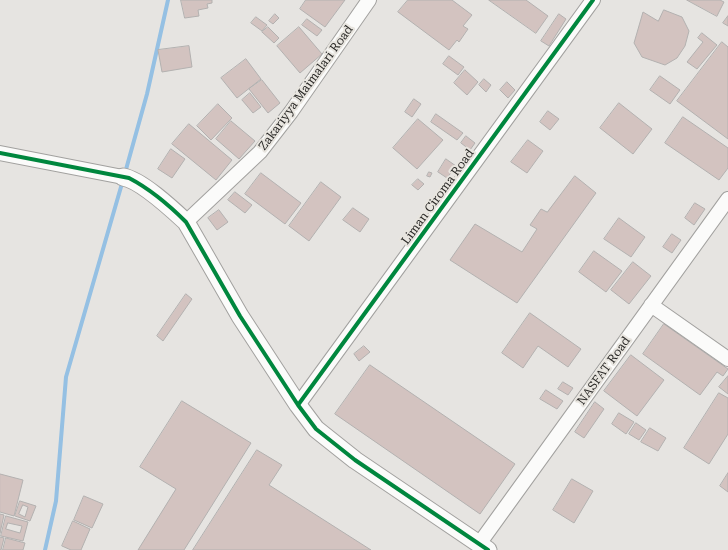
<!DOCTYPE html>
<html>
<head>
<meta charset="utf-8">
<style>
	body { margin:0 }
	canvas { display:block; background:#e6e4e1 }
</style>
</head>
<body>
<canvas width="728" height="550"></canvas>
<script>
const c = document.querySelector('canvas').getContext('2d');
c.lineJoin = 'round';
function stroke(path, color, width, dash) { c.strokeStyle = color; c.lineWidth = width; c.lineCap = dash ? 'butt' : 'round'; c.setLineDash(dash || []); c.stroke(path); }
function paint(path, color) { c.fillStyle = color; c.fill(path, 'evenodd'); }
function write(font, color, halo, rows, align = 'center') {
  c.font = font + ' "Roboto Serif",serif'; c.lineWidth = 4; c.setLineDash([]); c.textBaseline = 'middle'; c.strokeStyle = halo; c.fillStyle = color; for (const [text, x, y, turn = 0] of rows) {
    c.save(); c.translate(x, y); c.rotate((+turn || 0) * Math.PI / 180); c.textAlign = isNaN(turn) ? turn : align; if (halo) c.strokeText(text, 0, 0); c.fillText(text, 0, 0); c.restore();
  }
}
stroke(new Path2D(`
	M125,173L147,94L168,0
	M45,550L56,501L66,377L123,180`), '#95c0e3', 4);
const building = new Path2D(`
	M181,0H212V3L207,4L208,8L198,10L199,16L185,18Z
	M306,0H345L325,27L300,9Z
	M408,0H452L472,15L463,26L468,29L459,42L457,40L449,50L398,12Z
	M489,0H526L548,16L536,33Z
	M687,0H720L724,2L717,16Z
	M664,10L682,17L689,31L685,46L677,58L665,65L642,57L634,43L643,12L658,21Z
	M275,14L279,18L273,24L269,21Z
	M559,14L566,19L549,46L541,41Z
	M728,16V26L723,23Z
	M256,17L267,25L262,31L251,23Z
	M307,19L322,30L317,36L302,25Z
	M268,27L279,38L274,43L262,32Z
	M299,27L322,54L300,73L277,46Z
	M702,33L717,45L697,69L687,62L703,42L698,38Z
	M722,42L728,47V139L677,101Z
	M189,46L192,67L162,72L158,50Z
	M449,56L464,67L458,75L443,64Z
	M246,59L261,79L237,98L221,78Z
	M465,70L478,82L467,95L454,83Z
	M660,76L680,90L670,104L650,90Z
	M484,79L491,85L486,92L479,85Z
	M262,80L280,103L268,113L249,89Z
	M507,82L515,90L508,98L500,90Z
	M250,93L261,107L253,113L242,100Z
	M414,99L421,104L412,117L405,112Z
	M619,103L652,129L633,154L600,128Z
	M218,104L232,118L211,140L197,126Z
	M548,111L559,119L550,130L540,122Z
	M436,114L463,133L457,140L431,122Z
	M683,117L728,148V168L719,180L665,143Z
	M418,119L443,140L417,169L393,148Z
	M231,121L255,141L239,159L216,139Z
	M189,124L232,160L216,180L172,144Z
	M466,136L475,143L470,150L461,143Z
	M528,140L543,151L527,173L511,162Z
	M171,149L185,159L172,178L158,169Z
	M446,159L456,166L447,178L438,172Z
	M429,172L432,173L430,177L427,176Z
	M261,173L301,203L285,224L245,194Z
	M575,176L596,193L517,303L450,260L475,224L522,252L537,229L530,225L541,209L547,212Z
	M418,179L424,184L418,190L412,185Z
	M321,182L341,197L309,241L289,226Z
	M235,192L252,205L245,213L228,200Z
	M695,203L705,209L694,225L685,218Z
	M353,208L369,219L360,232L343,220Z
	M219,210L228,222L217,230L208,218Z
	M619,218L645,237L631,257L604,239Z
	M672,234L681,240L672,253L663,247Z
	M594,251L622,271L606,292L579,272Z
	M633,262L651,276L629,304L611,290Z
	M186,294L192,299L163,341L157,336Z
	M530,313L581,349L568,367L538,346L523,368L502,353Z
	M664,324L728,369L723,376L717,372L700,395L643,354Z
	M364,346L370,352L359,361L354,354Z
	M631,355L664,380L637,416L604,391Z
	M370,365L515,464L480,514L335,414Z
	M728,376V394L719,387Z
	M563,382L573,388L568,395L558,389Z
	M546,390L563,401L557,409L540,399Z
	M719,393L728,398V434L709,464L684,448Z
	M182,401L251,443L184,550H138L176,489L140,467Z
	M595,402L604,409L584,438L575,432Z
	M619,413L634,422L626,434L612,424Z
	M636,423L646,430L639,440L629,434Z
	M650,428L666,438L658,451L641,442Z
	M257,450L282,465L269,485L371,550H193Z
	M728,473V492L720,486Z
	M0,474L23,480L14,516L0,512Z
	M572,479L593,491L574,523L553,510Z
	M84,496L103,504L92,528L74,520Z
	M20,501L36,506L30,521L15,516ZM23,505L28,507L25,517L19,514Z
	M0,514L4,515L0,533Z
	M6,516L28,522L23,541L1,536ZM8,523L22,526L20,533L6,529Z
	M73,521L90,529L81,550H71L62,546Z
	M0,537L4,538L1,550H0Z
	M6,538L25,543L23,550H3Z`);
paint(building, '#d3c3c0');
stroke(building, '#b3b1b0', 1);
const minor = new Path2D(`
	M0,153L123,177
	M186,222L260,152L291,112L369,0
	M651,305L728,359
	M298,405L593,0
	M479,544L728,199`);
const tertiary = new Path2D(`
	M123,177C141,180 172,209 186,222L240,316L298,405L316,429L355,460L488,550`);
stroke(minor, '#a2a19f', 16);
stroke(tertiary, '#a2a19f', 19);
stroke(minor, '#fbfbfa', 14);
stroke(tertiary, '#fbfbfa', 17);
stroke(new Path2D(`
	M0,153L129,178C150,189 169,205 186,222L240,316L298,405L316,429L355,460L488,550
	M298,405L593,0`), '#00873e', 4);
write('12px', '#292826', '#e8e5df', [
	["Zakariyya Maimalari Road",306,88,-54],
	["Liman Ciroma Road",438,197,-54],
	["NASFAT Road",604,371,-54]
]);
</script>
</body>
</html>
